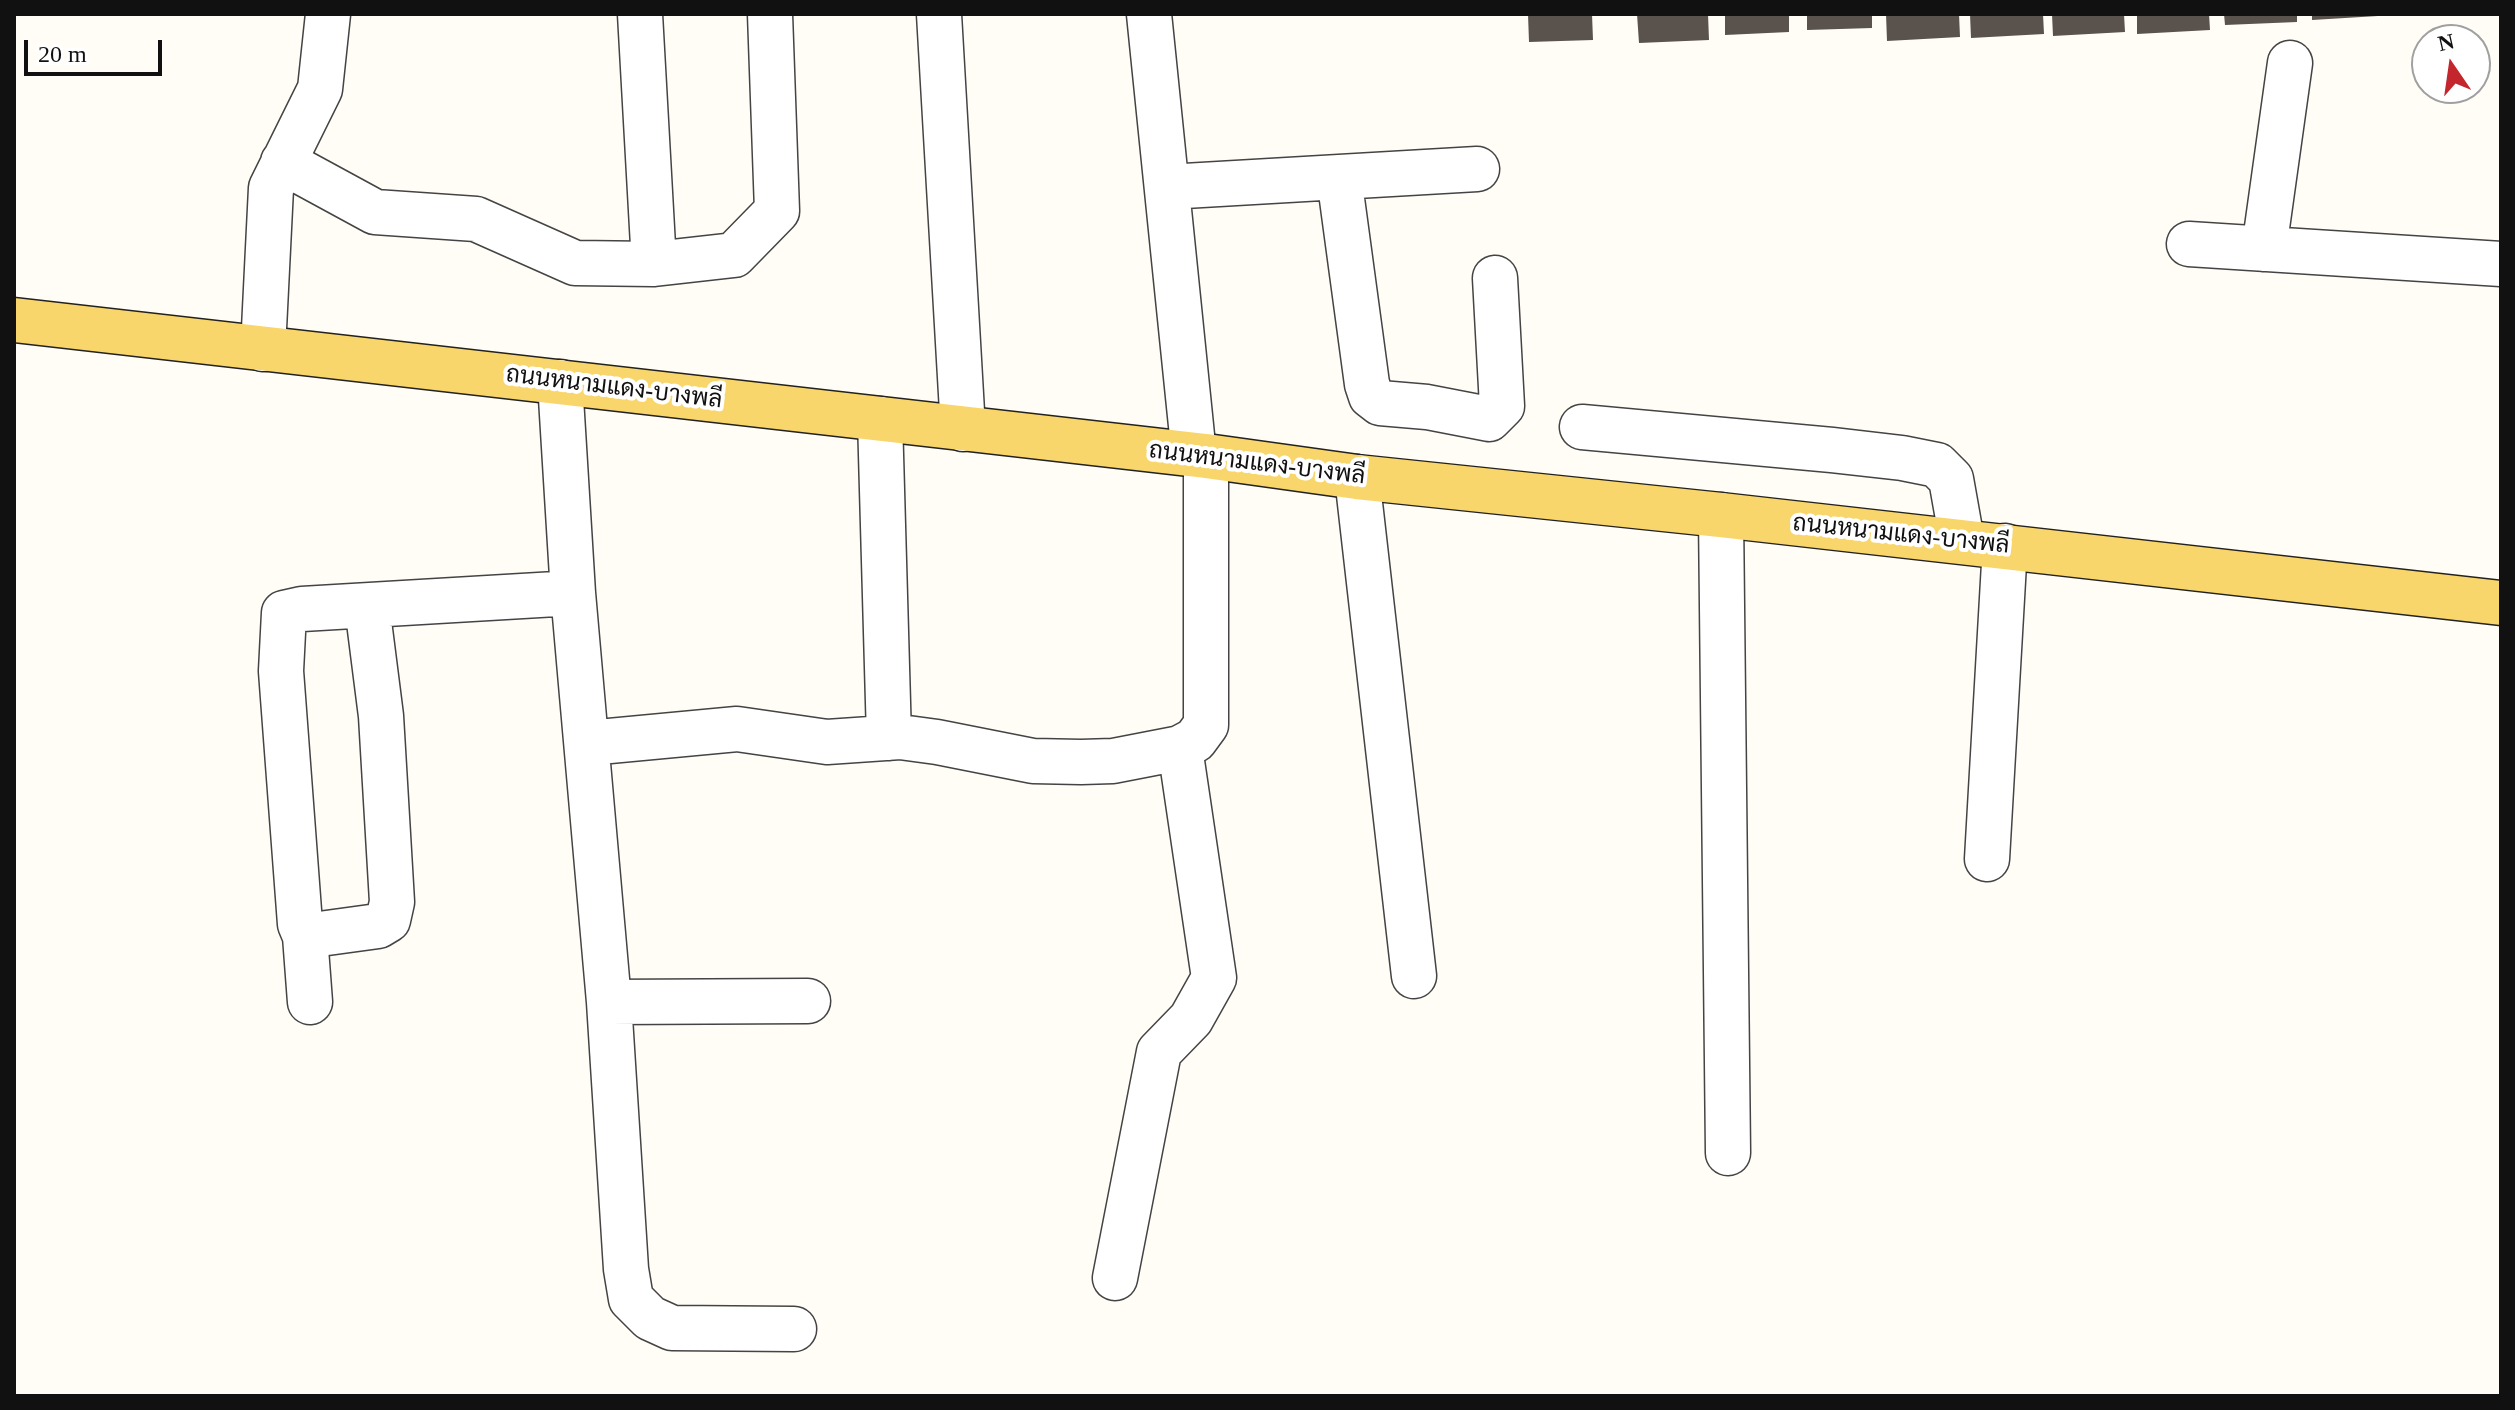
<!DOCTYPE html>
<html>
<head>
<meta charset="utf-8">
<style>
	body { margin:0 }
	#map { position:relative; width:2515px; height:1410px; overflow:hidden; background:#fffdf5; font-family:"Times New Roman",serif }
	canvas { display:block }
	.frame { position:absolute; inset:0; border:16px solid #111; pointer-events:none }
	.north { position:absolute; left:2411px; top:24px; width:80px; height:80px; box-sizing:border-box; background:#fff; border:2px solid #a0a0a0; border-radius:50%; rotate:347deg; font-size:22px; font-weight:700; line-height:32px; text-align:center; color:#111 }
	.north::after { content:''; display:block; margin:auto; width:28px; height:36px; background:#c4262e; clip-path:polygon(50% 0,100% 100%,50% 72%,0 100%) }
	.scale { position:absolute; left:24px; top:40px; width:138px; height:36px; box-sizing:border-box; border:4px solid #111; border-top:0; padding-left:10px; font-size:24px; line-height:28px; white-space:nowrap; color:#111; -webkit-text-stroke:6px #fff; paint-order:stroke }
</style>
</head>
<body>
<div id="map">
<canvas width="2515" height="1410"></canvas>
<div class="frame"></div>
<div class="north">N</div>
<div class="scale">20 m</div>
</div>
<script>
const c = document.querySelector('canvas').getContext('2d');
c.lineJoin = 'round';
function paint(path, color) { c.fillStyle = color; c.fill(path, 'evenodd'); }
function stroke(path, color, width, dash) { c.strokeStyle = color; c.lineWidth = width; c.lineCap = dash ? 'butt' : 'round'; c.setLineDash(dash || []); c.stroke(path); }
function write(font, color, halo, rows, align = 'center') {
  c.font = font + ' "Times New Roman",Sarabun,serif'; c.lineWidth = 8; c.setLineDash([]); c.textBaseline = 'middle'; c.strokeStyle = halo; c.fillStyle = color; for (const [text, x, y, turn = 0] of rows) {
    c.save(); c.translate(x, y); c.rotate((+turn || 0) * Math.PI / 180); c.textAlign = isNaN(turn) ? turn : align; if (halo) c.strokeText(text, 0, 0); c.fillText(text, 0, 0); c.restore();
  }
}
paint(new Path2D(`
	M1528,14H1592L1593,40L1529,42Z
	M1637,14H1708L1709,40L1639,43Z
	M1725,14H1789V32L1725,35Z
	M1807,14H1872V28L1807,30Z
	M1886,14H1959L1960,37L1887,41Z
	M1970,14H2043L2044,34L1971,38Z
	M2052,14H2124L2125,32L2053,36Z
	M2137,14H2209L2210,30L2137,34Z
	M2224,14H2297V22L2225,25Z
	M2312,14H2377L2378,16L2312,20Z`), '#5a524d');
const minor = new Path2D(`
	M640,14L654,264
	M939,14L963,429
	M1149,14L1194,455
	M283,162L375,212L476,219L575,263L654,264L734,255L777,211L770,14
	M1339,177L1367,384L1371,396L1380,403L1427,407L1489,419L1502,406L1495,278
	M1167,187L1477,169
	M2189,244L2501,264
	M2264,249L2290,63
	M263,349L271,188L320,89L328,14
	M560,382L573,593L609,1002L626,1269L631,1299L650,1318L672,1328L794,1329
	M880,419L889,738
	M1582,427L1832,450L1902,458L1937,465L1951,479L1962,541
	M1357,477L1414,976
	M1721,515L1728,1153
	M588,743L737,729L827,742L900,737L937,742L1033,761L1081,762L1113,761L1180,748L1195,740L1206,725V456
	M1987,859L2005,546
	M305,936L378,926L388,920L392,902L381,716L367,606
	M310,1002L305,936L300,924L281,671L284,613L302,609L573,593
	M609,1002L808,1001
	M1115,1278L1159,1052L1191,1019L1214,978L1180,748`);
const major = new Path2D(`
	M14,320L1206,456L1357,477L1721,515L2501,603`);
stroke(minor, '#444', 47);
stroke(major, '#222', 47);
stroke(minor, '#fff', 44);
stroke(major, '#f9d66b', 44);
write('24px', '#111', '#fff', [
	["ถนนหนามแดง-บางพลี",614,388,7],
	["ถนนหนามแดง-บางพลี",1257,464,7],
	["ถนนหนามแดง-บางพลี",1901,535,6]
]);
</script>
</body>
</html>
